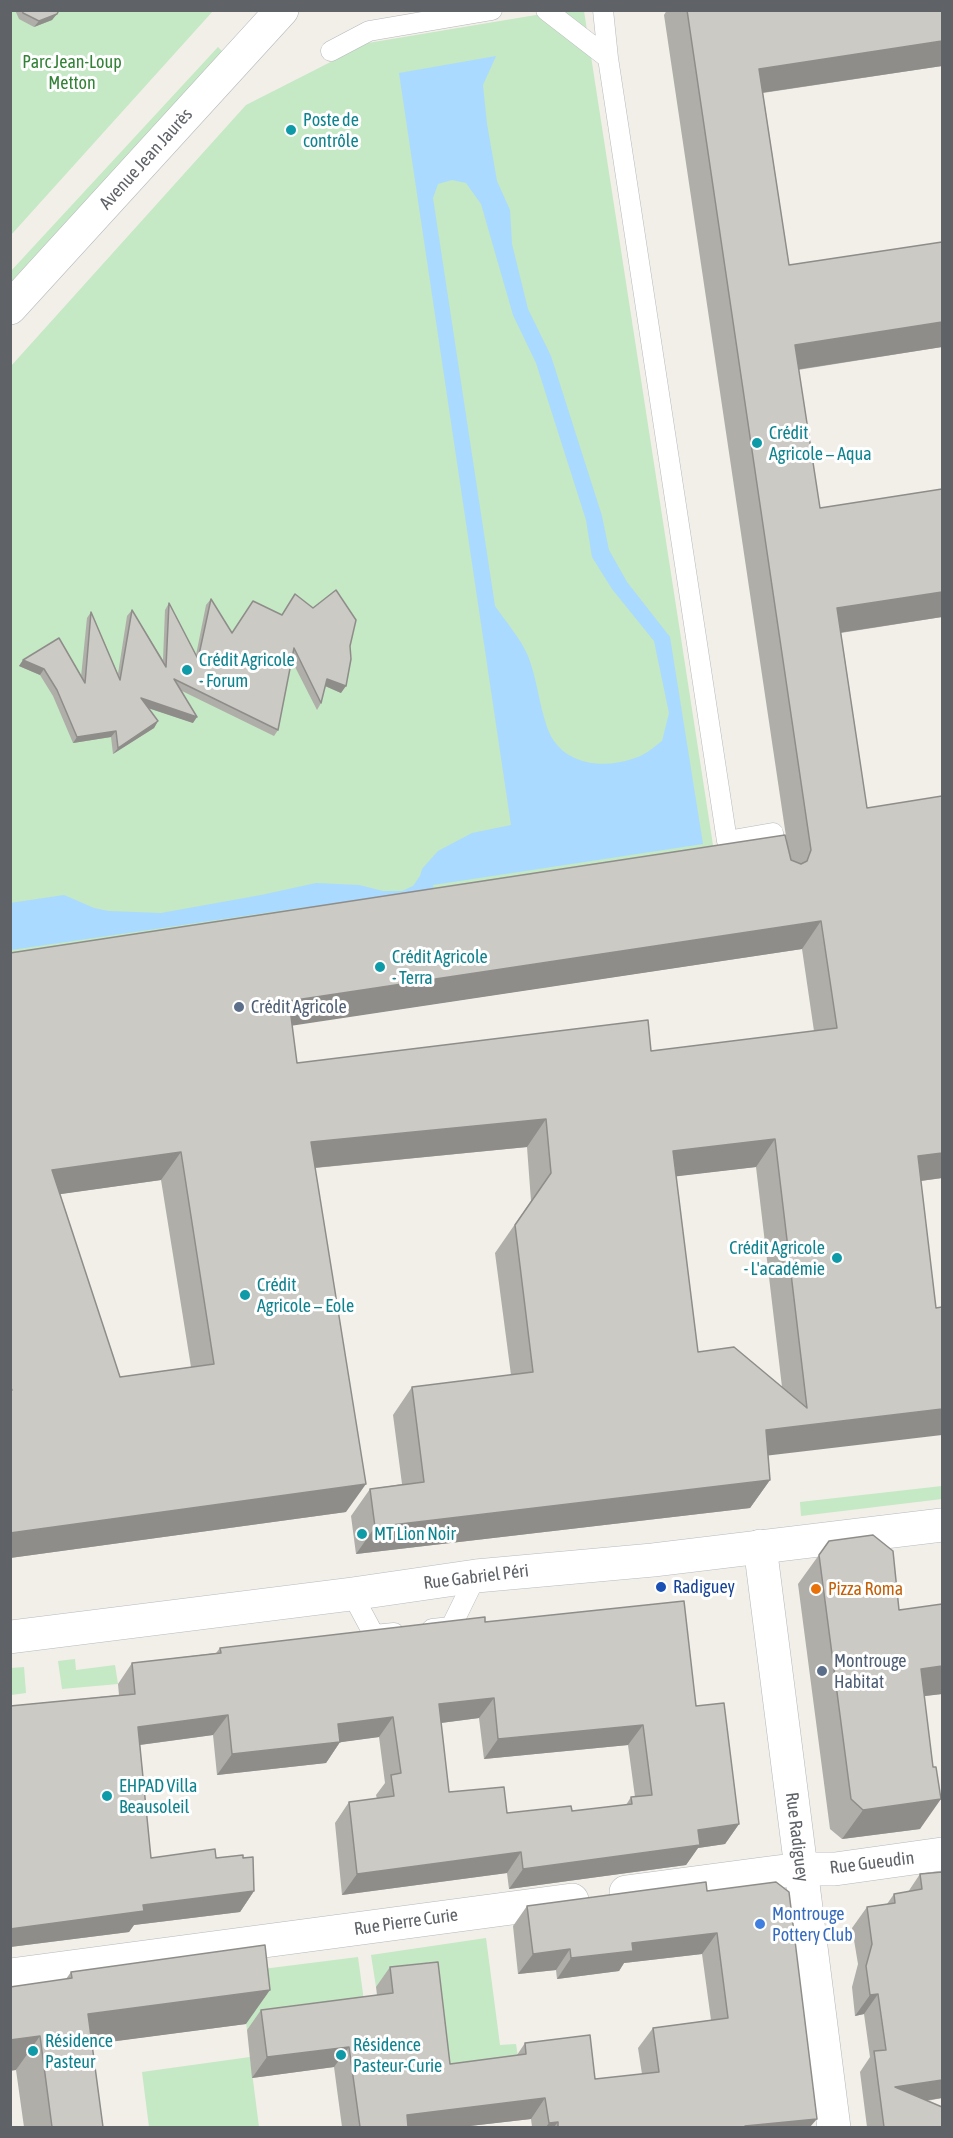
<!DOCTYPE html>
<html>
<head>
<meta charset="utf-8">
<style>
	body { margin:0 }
	#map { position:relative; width:953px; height:2138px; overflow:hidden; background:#f1efe8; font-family:"Asap Condensed",sans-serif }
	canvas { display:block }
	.frame { position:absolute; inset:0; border:12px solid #5f6368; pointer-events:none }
</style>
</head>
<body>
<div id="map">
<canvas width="953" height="2138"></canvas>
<div class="frame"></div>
</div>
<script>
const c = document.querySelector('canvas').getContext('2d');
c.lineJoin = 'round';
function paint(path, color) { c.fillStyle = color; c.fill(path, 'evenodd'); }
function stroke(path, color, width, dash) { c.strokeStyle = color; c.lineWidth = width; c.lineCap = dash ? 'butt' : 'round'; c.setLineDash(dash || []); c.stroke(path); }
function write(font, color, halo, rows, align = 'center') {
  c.font = font + ' "Asap Condensed",sans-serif'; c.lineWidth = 6; c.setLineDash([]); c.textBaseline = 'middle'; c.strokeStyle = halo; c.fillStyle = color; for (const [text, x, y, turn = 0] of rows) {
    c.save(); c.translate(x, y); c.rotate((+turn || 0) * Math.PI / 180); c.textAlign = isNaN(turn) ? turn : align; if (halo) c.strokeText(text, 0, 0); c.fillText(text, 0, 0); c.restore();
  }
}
paint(new Path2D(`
	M11,11H213L11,235Z
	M560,11H584L717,871L11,978V366L246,105L368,43Z
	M218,47L223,52L11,282L10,272Z
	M942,1486V1499L801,1516L800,1502Z
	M75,1659L76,1670L115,1665L118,1684L62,1689L58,1661Z
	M24,1667L26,1693L11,1695V1668Z
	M486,1938L500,2045L516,2044L519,2063L398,2090L423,1982L376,1987L371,1955Z
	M358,1957L366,2016L247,2030L239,1972Z
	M250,2057L259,2127H149L142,2072Z`), '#c5e8c5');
paint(new Path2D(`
	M496,56L483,85L487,124L497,181L510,210L512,244L528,309L551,356L602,516L609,550L627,582L670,637L703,844L433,885L436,905L312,923L306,907L11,950L10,903L64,895L94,908L109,911L161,913L261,895L316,883L359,885L383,891H402L413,886L420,876L422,869L438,851L472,833L511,825L399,73ZM452,180L466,183L481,204L513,315L536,363L586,520L592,557L612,589L654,641L669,713L662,741C654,747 645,755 635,758C602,770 560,765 547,727C539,704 537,679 528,656C521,639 506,622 495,606L433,198L438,184Z`), '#aadaff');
const service = new Path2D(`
	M546,10L608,58
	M603,10L608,58L727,841L773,833L778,864
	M331,51L369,31L492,10
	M352,1594L374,1635L394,1633
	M432,1629L451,1627L476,1576`);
const minor = new Path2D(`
	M760,1546L834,2128
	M626,1892L769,1873L801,1869H835L942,1854
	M10,1975L572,1900`);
const tertiary = new Path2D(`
	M10,308L282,10`);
const secondary = new Path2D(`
	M10,1637L352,1594L476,1576L653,1560L942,1525`);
stroke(service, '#b5b8bc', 21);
stroke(minor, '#b5b8bc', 34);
stroke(tertiary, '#b5b8bc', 34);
stroke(secondary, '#b6babf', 34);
stroke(service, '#fff', 20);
stroke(minor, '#fff', 33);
stroke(tertiary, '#fff', 33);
stroke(secondary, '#fff', 33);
paint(new Path2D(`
	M15,10H59L52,20L34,27L19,19Z
	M667,10H942V66L763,93L789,265L942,242V347L798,370L820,508L942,489V617L841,633L867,808L942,1178L921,1181L936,1308L768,1455L770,1480L750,1508L356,1554L351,1516L370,1489L402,1484L393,1415L412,1387L511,1375L495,1253L531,1201L527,1147L315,1168L346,1512L10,1558V953L787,843L664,15ZM802,949L814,1031L651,1051L297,1063L292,1025ZM756,1167L782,1387L698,1352L676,1176ZM161,1180L191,1367L120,1377L60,1194Z
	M211,599L232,633L282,615L350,646L341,693L325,686L321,703L317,710L291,659L278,730L274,736L182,691L193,723L148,708L158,721L154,728L113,754L111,737L73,743L53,696L40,675L19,666L23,660L81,677L87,618L91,612L118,674L127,616L132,610L163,660L165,610L169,603L196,655L206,605Z
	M829,1541L899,1610L942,1694L924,1696L933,1767L920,1829L842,1839L830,1829L798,1584Z
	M485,1622L696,1706L739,1824L725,1844L698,1848L686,1865L509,1889L507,1873L342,1895L335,1823L349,1802L377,1799L376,1795L385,1783L379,1737L340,1742L326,1763L217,1775L213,1735L140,1745L151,1858H243L254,1891L240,1912L134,1925L129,1932L10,1947V1706L119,1695L118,1684L132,1663L216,1653L220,1648ZM479,1718L484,1759L628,1745L635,1797H631L626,1805L572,1811L507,1813L449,1792L441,1723Z
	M942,1872V2098L927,2101L942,2127H867L860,2072L870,2057L864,2014L855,2016L852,1987L858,1964L852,1928L867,1907L887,1904L894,1894L908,1892L920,1874Z
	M707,1891L810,2127H532L531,2119L461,2127H342L334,2067L252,2078L247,2030L261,2010L377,1995L376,1987L390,1967L450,2064L517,2055L525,2043L595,2079L642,2074L638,2048L653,2028L711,2020L702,1954L624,1963L619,1971L557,1979L556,1970L518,1974L513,1926L527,1906Z
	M71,1972L246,2024L92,2044L103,2127H24L16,2070L66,1979Z`), '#afaea9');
paint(new Path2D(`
	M57,14L52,20L34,27L39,21Z
	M942,41V66L740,96L759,69Z
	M942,322V347L775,373L795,345Z
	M942,592V617L818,636L837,608Z
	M23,660L44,669L40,675L19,666Z
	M327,679L346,686L341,693L323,685Z
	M141,698L197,717L193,723L136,704Z
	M158,721L154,728L113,754L118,748Z
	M116,731L111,737L73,743L77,737Z
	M821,921L802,949L270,1029L289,1001Z
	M546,1119L527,1147L292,1170L311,1142Z
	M775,1139L756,1167L654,1179L673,1151Z
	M181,1152L161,1180L33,1198L52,1170Z
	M942,1153V1178L898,1184L918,1156Z
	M942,1409V1435L747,1458L766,1430Z
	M770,1480L750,1508L356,1554L375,1527Z
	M366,1484L346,1512L10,1558V1533Z
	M942,1666V1694L900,1699L921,1669Z
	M494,1698L479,1718L425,1725L439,1704Z
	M228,1715L213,1735L124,1747L138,1727Z
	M393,1717L379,1737L335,1743L340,1742L326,1763L217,1775L232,1754L338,1724Z
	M643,1725L628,1745L484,1759L498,1739Z
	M941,1799L920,1829L842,1839L863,1810Z
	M739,1824L725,1844L698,1848L686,1865L509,1889L523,1869L698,1830Z
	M521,1852L507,1873L342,1895L357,1874Z
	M254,1891L240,1912L134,1925L129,1932L10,1947V1929L143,1905Z
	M717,1933L702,1954L624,1963L619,1971L557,1979L571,1958L632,1943Z
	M570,1949L556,1970L518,1974L533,1954Z
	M270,1990L246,2024L64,2048L88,2014Z
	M878,1994L864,2014L855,2016L870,1995Z
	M40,2036L16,2070L10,2071V2040Z
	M349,2047L334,2067L252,2078L267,2057Z
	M942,2080V2098L881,2107L895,2087Z
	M545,2098L531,2119L461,2127H398L407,2115Z
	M817,2119L810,2127H744L745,2126Z
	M558,2122L554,2127H546L549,2123Z`), '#8f8d8a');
const building = new Path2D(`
	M22,10H59L57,14L39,21L23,13Z
	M687,10H942V41L759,69L789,265L942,242V322L795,345L820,508L942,489V592L837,608L867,808L942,796V1153L918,1156L936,1308L942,1307V1409L766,1430L770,1480L375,1527L370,1489L424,1482L412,1387L533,1372L515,1225L551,1173L546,1119L311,1142L366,1484L10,1533V1390H12L10,1386V953L785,835L791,860L801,864L807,861L811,850ZM821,921L837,1028L651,1051L648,1020L297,1063L289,1001ZM775,1139L807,1408L734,1347L698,1352L673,1151ZM181,1152L214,1364L120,1377L52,1170Z
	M336,590L356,620L350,646L351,659L346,686L327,679L321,703L294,648L278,730L174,679L197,717L141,698L158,721L118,748L116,731L77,737L57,690L44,669L23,660L59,638L85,683L91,612L120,680L132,610L166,667L169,603L198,659L211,599L232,633L253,601L282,615L295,594L313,608Z
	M873,1535L893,1551L899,1610L942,1604V1666L921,1669L933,1767H936L941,1799L863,1810L851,1799L819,1555L829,1541Z
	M684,1601L696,1706L724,1703L739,1824L698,1830L700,1845L523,1869L521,1852L357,1874L349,1802L394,1796L391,1775L401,1773L393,1717L338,1724L340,1742L232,1754L228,1715L138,1727L151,1858L215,1849L216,1858L243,1855V1858L253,1857L254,1891L143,1905L144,1911L10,1929V1706L135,1694L132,1663L221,1653L220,1648L485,1617V1622ZM494,1698L498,1739L643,1725L652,1795L631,1797L632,1804L572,1811L571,1806L507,1813L504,1787L449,1792L439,1704Z
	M942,1872V2080L895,2087L942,2107V2127H884L874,2051L886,2050L878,1994L870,1995L866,1966L872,1944L867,1907L895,1903L894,1894L922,1889L920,1874Z
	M706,1882L707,1891L776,1882L789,1892L817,2119L745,2126V2127H558V2122L549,2123L545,2098L407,2115L408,2127H360L349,2047L267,2057L261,2010L393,1993L390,1967L438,1962L450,2064L526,2054L525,2043L590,2035L595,2079L659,2072L653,2028L728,2018L717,1933L632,1943L633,1951L571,1958L570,1949L533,1954L527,1906Z
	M265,1945L270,1990L88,2014L103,2127H52L40,2036L10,2040V1987L72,1978L71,1972Z`);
paint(building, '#cccac5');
stroke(building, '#8f8d8a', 1.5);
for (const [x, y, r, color] of [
	[291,130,6,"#0f9aa8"],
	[757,443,6,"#0f9aa8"],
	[187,670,6,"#0f9aa8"],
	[380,967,6,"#0f9aa8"],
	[239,1007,6,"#5c6f8a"],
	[837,1258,6,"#0f9aa8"],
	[245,1295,6,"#0f9aa8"],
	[362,1534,6,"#0f9aa8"],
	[661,1587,6,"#1a4fb4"],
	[816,1589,6,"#e8710a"],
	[822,1671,6,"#5c6f8a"],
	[107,1796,6,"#0f9aa8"],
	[760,1924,6,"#3f7fe0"],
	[33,2051,6,"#0f9aa8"],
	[341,2055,6,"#0f9aa8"]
]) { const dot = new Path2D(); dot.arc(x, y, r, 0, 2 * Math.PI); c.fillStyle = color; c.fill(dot); stroke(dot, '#fff', 2); }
write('18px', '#348238', '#fff', [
	["Parc Jean-Loup",72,62],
	["Metton",72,83]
]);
write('18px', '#0d838f', '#fff', [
	["Poste de",303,120],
	["contrôle",303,141],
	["Crédit",769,433],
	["Agricole − Aqua",769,454],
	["Crédit Agricole",199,660],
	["- Forum",199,681],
	["Crédit Agricole",392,957],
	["- Terra",392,978],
	["Crédit Agricole",825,1248,"right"],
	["- L'académie",825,1269,"right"],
	["Crédit",257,1285],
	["Agricole − Eole",257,1306],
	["MT Lion Noir",374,1534],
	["EHPAD Villa",119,1786],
	["Beausoleil",119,1807],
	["Résidence",45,2041],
	["Pasteur",45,2062],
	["Résidence",353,2045],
	["Pasteur-Curie",353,2066]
], 'left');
write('18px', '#5f6368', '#fff', [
	["Avenue Jean Jaurès",146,159,-48],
	["Rue Gabriel Péri",476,1577,-7],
	["Rue Radiguey",797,1837,83],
	["Rue Gueudin",872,1863,-7],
	["Rue Pierre Curie",406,1922,-8]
]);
write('18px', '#4e5e75', '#fff', [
	["Crédit Agricole",251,1007],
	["Montrouge",834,1661],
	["Habitat",834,1682]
], 'left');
write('18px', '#164399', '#fff', [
	["Radiguey",673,1587]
], 'left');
write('18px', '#c56008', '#fff', [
	["Pizza Roma",828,1589]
], 'left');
write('18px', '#366cbe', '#fff', [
	["Montrouge",772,1914],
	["Pottery Club",772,1935]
], 'left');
</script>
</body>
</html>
